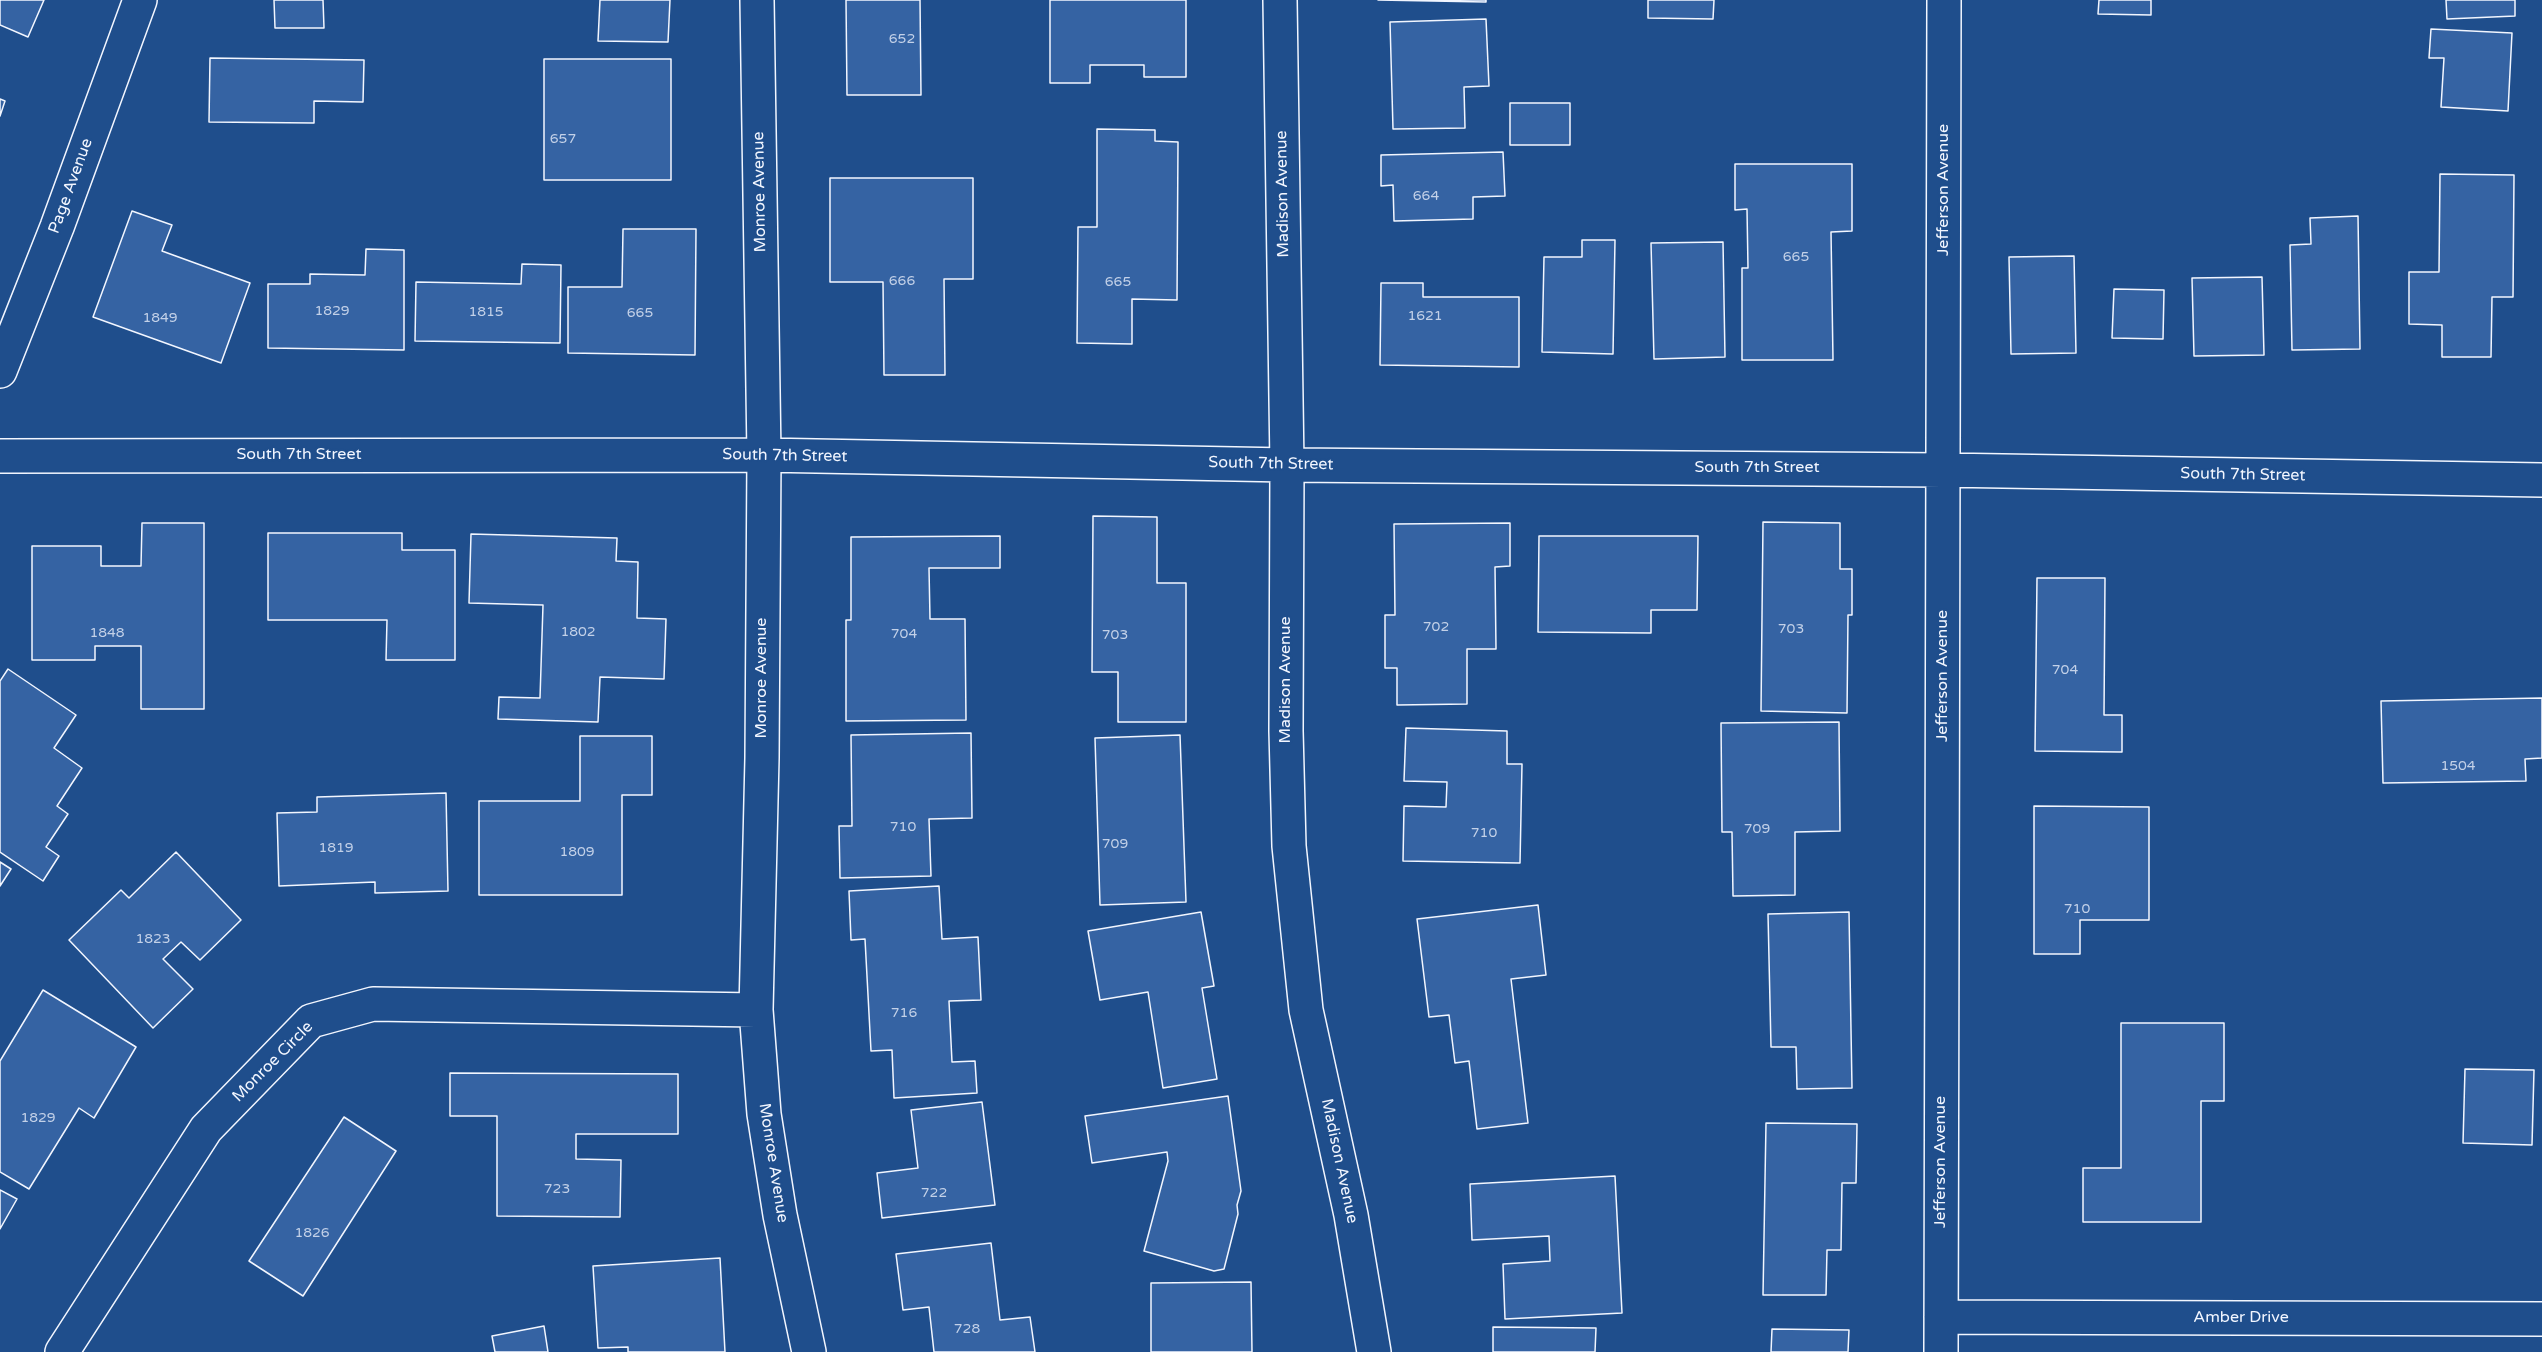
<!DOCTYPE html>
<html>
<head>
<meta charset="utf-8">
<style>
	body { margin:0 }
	canvas { display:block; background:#1f4e8c }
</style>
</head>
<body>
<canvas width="2542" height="1352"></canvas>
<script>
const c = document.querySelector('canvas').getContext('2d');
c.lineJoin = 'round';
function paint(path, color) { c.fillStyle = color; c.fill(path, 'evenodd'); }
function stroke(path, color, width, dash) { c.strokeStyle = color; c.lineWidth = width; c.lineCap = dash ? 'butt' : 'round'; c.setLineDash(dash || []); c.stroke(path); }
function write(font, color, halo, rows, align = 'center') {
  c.font = font + ' "Varela Round",sans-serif'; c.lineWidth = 4.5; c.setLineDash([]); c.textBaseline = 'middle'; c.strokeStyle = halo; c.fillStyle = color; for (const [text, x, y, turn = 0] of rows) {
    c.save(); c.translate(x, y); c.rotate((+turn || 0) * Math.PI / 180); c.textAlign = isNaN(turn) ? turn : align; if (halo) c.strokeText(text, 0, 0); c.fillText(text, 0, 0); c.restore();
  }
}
const building = new Path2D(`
	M0,0H44L28,37L0,25Z
	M274,0H323L324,28H275Z
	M600,0H670L668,42L598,41Z
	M846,0H920L921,95H847Z
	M1050,0H1186V77H1144V65H1090V83H1050Z
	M1378,0H1486V2Z
	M1648,0H1714L1713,19L1648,18Z
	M2099,0H2151V15L2098,14Z
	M2446,0H2515V16L2447,19Z
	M1486,19L1489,86L1464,87L1465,128L1393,129L1390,22Z
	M2431,29L2512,33L2508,111L2441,107L2444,58H2429Z
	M210,58L364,60L363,102L314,101V123L209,122Z
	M544,59H671V180H544Z
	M0,99L5,101L0,116Z
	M1510,103H1570V145H1510Z
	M1097,129L1155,130V141L1178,142L1177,300L1132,299V344L1077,343L1078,227H1097Z
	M1503,152L1505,196L1473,197V219L1394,221L1393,185L1381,186V155Z
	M1735,164H1852V231L1831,232L1833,360H1742V268H1748L1747,209L1735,210Z
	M2440,174L2514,175L2513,297H2492L2491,357H2442V325L2409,324V272H2439Z
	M830,178H973V279H944L945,375H884L883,282H830Z
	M132,211L172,225L162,251L250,283L221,363L93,317Z
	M2358,216L2360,349L2292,350L2290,245L2311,244L2310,218Z
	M623,229H696L695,355L568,353V287H622Z
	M1582,240H1615L1613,354L1542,352L1544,257H1582Z
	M1723,242L1725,357L1654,359L1651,243Z
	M366,249L404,250V350L268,348V284H310V274L365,275Z
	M2074,256L2076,353L2011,354L2009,257Z
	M522,264L561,265L560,343L415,341L416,282L521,284Z
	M2262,277L2264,355L2194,356L2192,278Z
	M1381,283H1423V297H1519V367L1380,365Z
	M2114,289L2164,290L2163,339L2112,338Z
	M1093,516L1157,517V583H1186V722H1118V672H1092Z
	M1763,522L1840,523V569H1852V615H1848L1847,713L1761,711Z
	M142,523H204V709H141V646H95V660H32V546H101V566H141Z
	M1510,523V566L1495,567L1496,649H1467V704L1397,705V668H1385V615H1395L1394,524Z
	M268,533H402V550H455V660H386L387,620H268Z
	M471,534L617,538L616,561L638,562L637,618L666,619L664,679L600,677L598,722L498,719L499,697L540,698L543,605L469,603Z
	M1000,536V568H929L930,619H965L966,720L846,721V620H851V537Z
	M1539,536H1698L1697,610H1651V633L1538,632Z
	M2037,578H2105L2104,715H2122V752L2035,751Z
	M8,669L76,715L54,748L82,768L57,806L68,814L46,847L59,856L43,881L0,852V681Z
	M2542,698V758L2525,759L2526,781L2383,783L2381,701Z
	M1839,722L1840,831L1795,832V895L1733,896L1732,832H1722L1721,723Z
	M1406,728L1507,731V764H1522L1520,863L1403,861L1404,806L1446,807L1447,782L1404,781Z
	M971,733L972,818L929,819L931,876L840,878L839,826H852L851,735Z
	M1180,735L1186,902L1100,905L1095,738Z
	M580,736H652V795H622V895H479V801H580Z
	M446,793L448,891L375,893V882L279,886L277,813L317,812V797Z
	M2034,806L2149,807V920H2080V954H2034Z
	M176,852L241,920L200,960L181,942L163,959L193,989L153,1028L69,940L121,890L129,898Z
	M0,862L11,869L0,886Z
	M939,886L942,939L978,937L981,1000L949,1001L952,1062L975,1061L977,1093L894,1098L892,1050L871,1051L865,939L851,940L849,891Z
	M1538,905L1546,975L1511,979L1528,1123L1477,1129L1469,1061L1455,1063L1449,1015L1429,1017L1417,919Z
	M1201,912L1214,986L1202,988L1217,1079L1163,1088L1148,992L1100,1000L1088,931Z
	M1849,912L1852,1088L1797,1089L1796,1047H1771L1768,914Z
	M43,990L136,1047L94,1118L79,1108L29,1189L0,1172V1061Z
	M2121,1023H2224V1101H2201V1222H2083V1168H2121Z
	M2465,1069L2534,1070L2532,1145L2463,1143Z
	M450,1073L678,1074V1134H576V1159L621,1160L620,1217L497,1216V1116H450Z
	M1228,1096L1241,1191L1237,1205L1238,1214L1224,1269L1214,1271L1144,1251L1168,1161L1167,1152L1092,1163L1085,1116Z
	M982,1102L995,1205L882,1218L877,1173L918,1168L911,1110Z
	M344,1117L396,1151L303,1296L249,1261Z
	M1766,1123L1857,1124L1856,1183H1842L1841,1250H1827L1826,1295H1763Z
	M1615,1176L1622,1313L1505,1319L1503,1264L1550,1261L1549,1236L1472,1240L1470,1184Z
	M0,1190L17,1199L0,1229Z
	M991,1243L1000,1320L1030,1317L1035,1352H934L929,1307L903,1310L896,1254Z
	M720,1258L725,1352H628V1347L598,1348L593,1266Z
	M1251,1282L1252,1352H1151V1283Z
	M544,1326L548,1352H495L492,1336Z
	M1493,1327L1596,1328L1595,1352H1493Z
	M1772,1329L1849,1330L1848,1352H1771Z`);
paint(building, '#3563a3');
stroke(building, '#f2f6ff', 1.5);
const minor = new Path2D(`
	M757,0L764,455L762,758L756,1010L764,1114L780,1215L809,1352
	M1280,0L1287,465L1286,731L1289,846L1306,1010L1351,1215L1374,1352
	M0,371L57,227L140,0
	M0,456L764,455L1287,465L1943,470L2542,480
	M1941,1317L2542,1319
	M62,1352L206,1129L311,1021L373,1004L756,1010
	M1941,1352L1944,0`);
stroke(minor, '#f2f6ff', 36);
stroke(minor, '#1f4e8c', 33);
write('14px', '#c3d1e8', null, [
	["652",902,39],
	["657",563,139],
	["664",1426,196],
	["665",1796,257],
	["666",902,281],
	["665",1118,282],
	["1829",332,311],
	["1815",486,312],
	["665",640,313],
	["1621",1425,316],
	["1849",160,318],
	["702",1436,627],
	["703",1791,629],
	["1802",578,632],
	["1848",107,633],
	["704",904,634],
	["703",1115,635],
	["704",2065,670],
	["1504",2458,766],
	["710",903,827],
	["709",1757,829],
	["710",1484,833],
	["709",1115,844],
	["1819",336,848],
	["1809",577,852],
	["710",2077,909],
	["1823",153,939],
	["716",904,1013],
	["1829",38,1118],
	["723",557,1189],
	["722",934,1193],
	["1826",312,1233],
	["728",967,1329]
]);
write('16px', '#f2f6ff', '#1f4e8c', [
	["Page Avenue",71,186,-70],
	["Jefferson Avenue",1944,190,-90],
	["Monroe Avenue",760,192,-91],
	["Madison Avenue",1283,194,-91],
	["South 7th Street",299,455],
	["South 7th Street",785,456,1],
	["South 7th Street",1271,464,1],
	["South 7th Street",1757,468],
	["South 7th Street",2243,475,1],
	["Jefferson Avenue",1943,676,-90],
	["Monroe Avenue",762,678,-90],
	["Madison Avenue",1286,680,-90],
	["Monroe Circle",273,1062,-45],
	["Madison Avenue",1339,1161,78],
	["Jefferson Avenue",1941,1162,-90],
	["Monroe Avenue",773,1163,81],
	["Amber Drive",2241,1318]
]);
</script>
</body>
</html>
